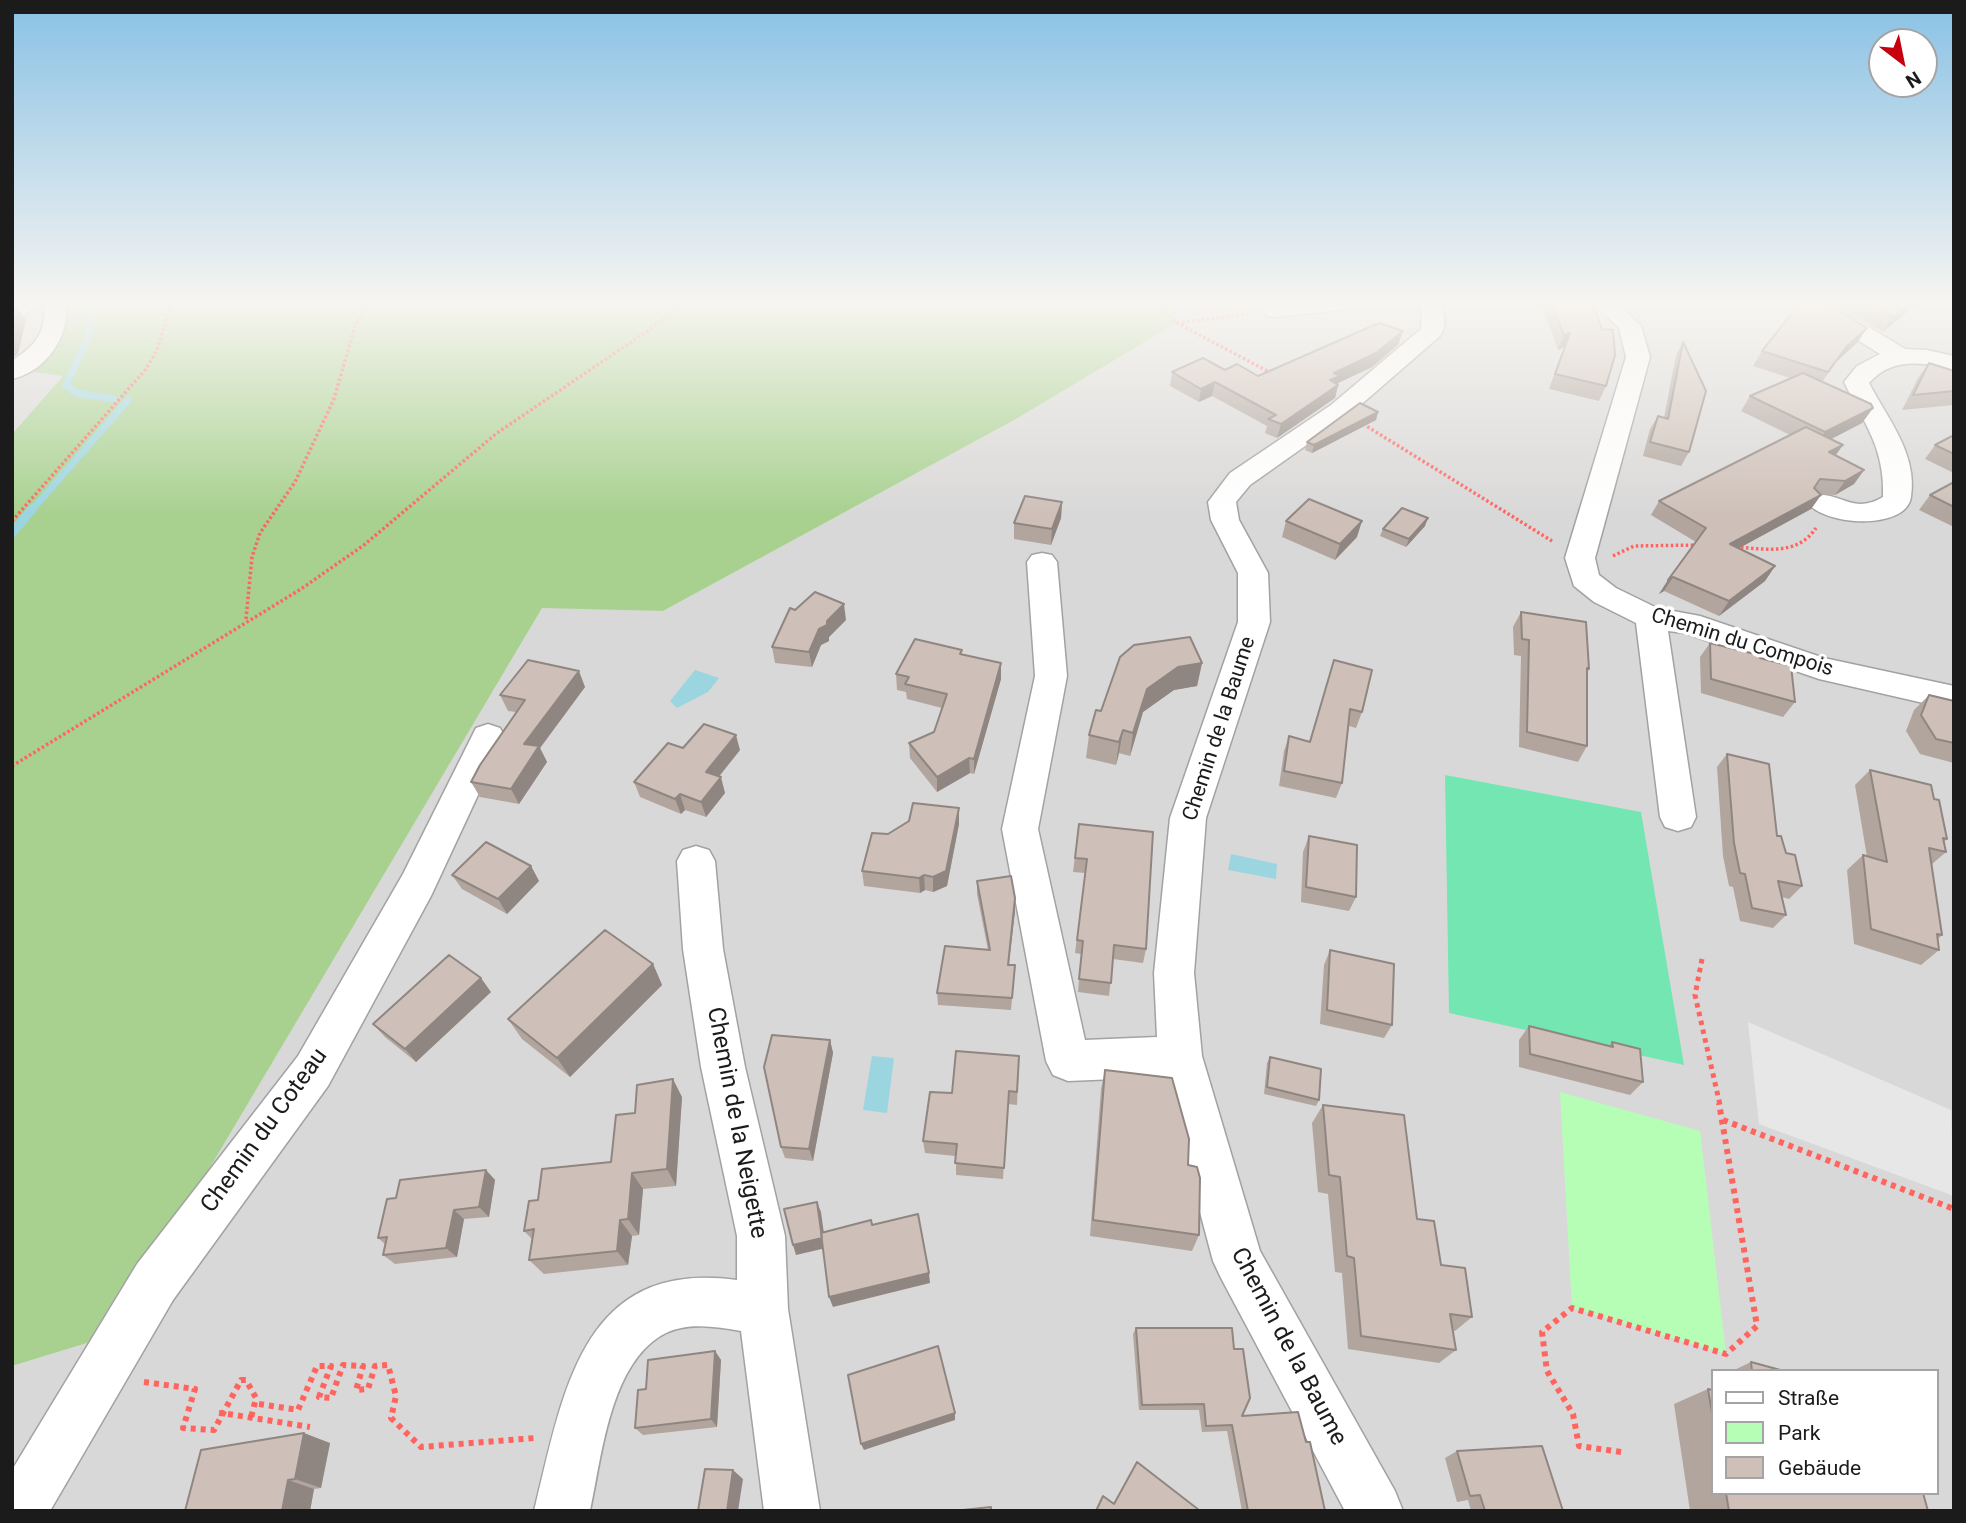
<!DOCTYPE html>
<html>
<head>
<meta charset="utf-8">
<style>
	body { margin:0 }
	#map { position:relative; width:1966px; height:1523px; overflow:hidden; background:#eee8df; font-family:Roboto,sans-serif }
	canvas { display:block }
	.frame { position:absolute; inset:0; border:14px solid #1b1b1b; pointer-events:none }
	.legend { position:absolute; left:1711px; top:1369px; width:228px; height:126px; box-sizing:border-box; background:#fff; border:2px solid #a4a4a4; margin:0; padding:9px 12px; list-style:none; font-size:21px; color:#1b1b1b }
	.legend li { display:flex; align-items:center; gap:14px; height:35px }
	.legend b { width:35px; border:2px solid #a4a4a4 }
	.north { position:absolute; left:1868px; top:28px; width:70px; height:70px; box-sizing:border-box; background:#fff; border:2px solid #a4a4a4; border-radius:50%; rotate:148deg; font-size:19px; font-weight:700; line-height:28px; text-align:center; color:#1b1b1b }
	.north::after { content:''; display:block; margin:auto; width:24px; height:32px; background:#c6000e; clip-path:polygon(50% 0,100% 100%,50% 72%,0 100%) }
</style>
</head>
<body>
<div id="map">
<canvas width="1966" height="1523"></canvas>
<div class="frame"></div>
<ul class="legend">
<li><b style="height:9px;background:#fff"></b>Straße</li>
<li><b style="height:19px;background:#b6feb6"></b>Park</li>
<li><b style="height:19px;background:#cec0b8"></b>Gebäude</li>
</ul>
<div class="north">N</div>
</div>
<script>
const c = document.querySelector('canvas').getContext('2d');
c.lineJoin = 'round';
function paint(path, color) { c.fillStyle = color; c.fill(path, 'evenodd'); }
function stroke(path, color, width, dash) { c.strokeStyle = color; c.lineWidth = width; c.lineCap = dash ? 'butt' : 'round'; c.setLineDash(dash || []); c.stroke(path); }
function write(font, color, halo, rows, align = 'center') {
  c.font = font + ' Roboto,sans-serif'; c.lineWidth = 7; c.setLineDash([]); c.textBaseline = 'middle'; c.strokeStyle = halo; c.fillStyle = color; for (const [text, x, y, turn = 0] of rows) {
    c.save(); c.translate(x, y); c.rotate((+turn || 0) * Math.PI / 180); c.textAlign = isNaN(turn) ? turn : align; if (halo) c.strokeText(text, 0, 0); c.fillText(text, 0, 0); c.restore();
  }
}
paint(new Path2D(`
	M12,302H46L50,325L12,366Z
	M1175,302H1954V1511H12V1366L110,1336L542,607L663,611L1016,419L1176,324ZM1712,1371H1936V1493H1712Z
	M12,369L64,375L12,434Z`), '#d9d8d8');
paint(new Path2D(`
	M46,302H1175L1177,323L1016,419L663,611L542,608L110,1336L12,1366V434L63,376L12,369L50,325Z`), '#a8d190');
paint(new Path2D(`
	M1560,1092L1700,1131L1726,1354L1572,1308Z`), '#b6feb6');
paint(new Path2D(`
	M1445,775L1641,812L1684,1065L1449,1013Z`), '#74e6b2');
paint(new Path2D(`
	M1748,1022L1951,1110L1954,1196L1759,1124Z`), '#e7e7e7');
paint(new Path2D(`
	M695,670L719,678L708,692L677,708L670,701Z
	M1231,854L1277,864L1276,879L1228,870Z
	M872,1056L894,1058L887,1113L863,1110Z`), '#9bd5e0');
stroke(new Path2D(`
	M83,302L91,316L89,336L66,385L76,393L114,399
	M32,510L128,400`), '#9bd5e0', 7);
stroke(new Path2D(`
	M12,533L33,508`), '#9bd5e0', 9);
const minor = new Path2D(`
	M16,302H41L20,319L12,321V304Z
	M44,302H66C70,336 47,371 12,379V361C36,345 47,332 44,302Z
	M1291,302H1364L1361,307L1353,309L1274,317L1266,315L1263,310L1266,305Z
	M1417,302H1439C1444,312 1447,326 1440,336L1349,415L1250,485L1236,502L1239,520L1268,573L1270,622L1206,818L1194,973L1202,1056L1260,1251L1395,1491L1403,1511H1345L1221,1278L1213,1261L1164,1077L1068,1081L1053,1075L1046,1061L1002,829L1035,676L1027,562L1032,555L1042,553L1052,555L1057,562L1067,676L1038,829L1085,1040L1157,1037L1154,973L1170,818L1238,622V573L1211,520L1208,502L1230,473L1331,405L1421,329L1422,312Z
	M1592,302H1616L1641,326L1650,357L1595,558L1599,575L1616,588L1657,608L1700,616L1824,658L1954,686V710L1819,679L1685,633L1668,631L1696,817L1691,827L1678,831L1665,827L1660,817L1636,623L1594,602L1574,586L1565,558L1626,357L1619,328Z
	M1802,302H1828L1905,349L1927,350L1954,356V370C1923,362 1892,357 1869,383C1887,418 1918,454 1911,497C1906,531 1823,526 1807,502L1811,496C1839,489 1851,516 1883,497C1885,448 1864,423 1844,382L1857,366L1880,354L1805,307Z
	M488,724L500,728L505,737L431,896L328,1086L173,1300L50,1511H12V1470L137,1264L298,1056L403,874L476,728Z
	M696,846L709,850L715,861L723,949L745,1067L785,1236L788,1309L820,1511H764L741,1331C717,1327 689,1322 666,1333C610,1361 602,1456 590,1511H534C563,1394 581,1258 737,1280V1236L701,1067L683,949L677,861L683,850Z`);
stroke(minor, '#a2a2a2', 3);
stroke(new Path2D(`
	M1155,302L1177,323L1273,374
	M1177,323L1249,314
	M1363,424L1552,541
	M12,521L146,369L157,350L172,302
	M1736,547C1766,549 1797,556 1816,528
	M1613,556L1634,546L1700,545
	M246,619L252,557L260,533L295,482L334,399L355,326L368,302
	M12,766L301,589L364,545L497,433L668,317L683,302`), '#ff645f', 3.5, [2.5, 2.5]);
stroke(new Path2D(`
	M1702,959L1695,995L1720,1105`), '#ff645f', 5, [4.5, 4.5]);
stroke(new Path2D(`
	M1723,1120L1954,1209
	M144,1382L195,1389L183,1428L214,1430L241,1380H246L256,1398L251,1418
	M259,1404L298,1410L317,1366H331L319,1397L331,1398L343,1365L363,1366L356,1390L368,1389L375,1366L388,1365L396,1396L391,1418L421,1447L535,1438
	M228,1414L310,1427
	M1621,1452L1579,1446L1573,1414L1547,1371L1542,1332L1572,1308L1726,1354L1757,1326L1719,1103`), '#ff645f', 6, [5, 5]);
paint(minor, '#fff');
stroke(new Path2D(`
	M219,1413L228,1414`), '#ff645f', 6, [5, 5]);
paint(new Path2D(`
	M1541,302H1592L1606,386L1599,401L1549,389L1564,347L1558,350Z
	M1832,302H1917L1914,306L1883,332Z
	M1867,328L1857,343L1836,362L1822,382L1873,408L1862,423L1831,439L1836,456L1864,470L1854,484L1835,495L1820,494L1821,495L1811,509L1739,548L1775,566L1765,581L1719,616L1664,591L1659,594L1668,580L1696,542L1651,515L1659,501L1790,435L1741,411L1750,396L1790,378L1753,366L1762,351Z
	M1403,331L1398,345L1372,367L1338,383V385L1335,398L1277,438L1265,433L1267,426L1212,396L1199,402L1170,386L1172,372L1225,370L1258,376Z
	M1683,342L1689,452L1681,466L1643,456L1650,429L1658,416L1664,418L1676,355Z
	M1929,363L1954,371V405L1902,410L1918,378Z
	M1378,412L1376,420L1312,453L1305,450L1307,442Z
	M1954,435V473L1925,459L1935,445Z
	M1954,482V527L1919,510L1930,495Z
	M1062,502L1061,518L1051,545L1014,539V523Z
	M1286,521L1357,537L1335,560L1282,537Z
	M1425,526L1406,547L1380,536L1383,529Z
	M795,610L846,620L829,637V641L821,645L812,667L775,663L772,647Z
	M1521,612L1589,669L1587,673V746L1578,762L1519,747L1521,656L1514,655L1513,627Z
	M1954,627V643L1952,630Z
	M1710,643L1760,658L1795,702L1783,717L1701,693L1700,657Z
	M962,654L1001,663V679L974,774L970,773L937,792L910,758L909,743L934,732L942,708L907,699L906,692L897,690L896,674Z
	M1334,660L1362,712L1356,728L1349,726L1342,783L1336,798L1279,786L1284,751L1289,736L1309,742Z
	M1202,663L1197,686L1174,690L1143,712L1130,756L1119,753L1116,765L1086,758L1089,735L1101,711Z
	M585,687L540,748L547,762L519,804L480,797L471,782L516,712L508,711L500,695Z
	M1929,695L1954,701V763L1920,754L1906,731L1914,710Z
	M683,748L740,750L719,777L725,793L706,817L685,810L681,814L640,797L634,782Z
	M1727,754L1777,836L1802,886L1789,899L1782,897L1786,915L1773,928L1740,921L1733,887L1729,886L1723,856L1717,767Z
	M1870,770L1934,799L1947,839L1944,842L1946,852L1931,865L1942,935L1938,939L1939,950L1921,965L1854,944L1847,870L1863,855L1867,857L1855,785Z
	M959,808V824L947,886L933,892L925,890L920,893L864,886L862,871L888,834Z
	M1079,824L1146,949L1143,963L1113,959L1109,996L1078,992L1081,954L1075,953L1085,873L1073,872Z
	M1309,836L1356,897L1349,911L1301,902L1303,852Z
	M531,866L539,881L507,914L462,889L452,875Z
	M977,881L1015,911L1009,965L1014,977L1011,1010L938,1005L937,993L988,950L977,894Z
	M1330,950L1392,1025L1384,1038L1320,1024L1324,965Z
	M653,964L662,985L570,1077L522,1039L508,1019Z
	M491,992L416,1062L385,1037L373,1024Z
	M1529,1026L1609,1046L1612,1042L1643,1082L1630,1095L1519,1067V1040Z
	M830,1040L833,1053L813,1161L785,1158L781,1147Z
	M1019,1056L1017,1105L1008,1104L1003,1179L956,1175V1156L925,1153L923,1141L952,1093Z
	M1270,1057L1319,1100L1316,1106L1264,1094L1267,1063Z
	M1105,1070L1188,1165L1199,1235L1192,1251L1090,1236L1101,1089Z
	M682,1097L676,1186L643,1189L639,1235L632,1236L628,1265L544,1274L529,1260L532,1239L524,1231L538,1200L611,1162L635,1113Z
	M1323,1105L1417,1219L1441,1265L1472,1317L1455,1331L1453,1330L1456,1350L1439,1363L1348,1349L1342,1273L1335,1272L1328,1194L1318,1192L1312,1123Z
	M486,1170L495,1180L489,1217L464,1219L457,1257L395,1264L383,1255L385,1244L378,1238L396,1198Z
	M1136,1328L1242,1416L1306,1442L1325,1511H1242L1227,1431L1202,1432L1199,1410H1139L1133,1334Z
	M715,1351L721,1360L717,1427L643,1435L635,1428L646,1389Z
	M1751,1362L1784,1371H1732Z
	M1708,1389L1712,1390V1493H1923L1928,1511H1690L1674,1404Z
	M330,1443L321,1488L314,1489L310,1511H185Z
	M1457,1451L1563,1511H1471L1468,1500L1457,1502L1445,1458Z`), '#b1a59e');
paint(new Path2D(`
	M1912,302H1917L1914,306L1883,332L1893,317Z
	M17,307L26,320L18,354L12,358V326Z
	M1867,328L1857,343L1836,362L1819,387L1846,347Z
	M1403,331L1398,345L1372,367L1338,383L1337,386L1338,385L1335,398L1277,438L1281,424L1330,380L1334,373Z
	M1570,333L1564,347L1558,350L1564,335Z
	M1215,382L1212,396L1199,402L1201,389Z
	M1873,408L1862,423L1814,448L1825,432Z
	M1378,412L1376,420L1312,453L1314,445Z
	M1843,445L1833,459L1829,452Z
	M1864,470L1854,484L1835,495L1845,481Z
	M1821,495L1811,509L1721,558L1730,544Z
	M1062,502L1061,518L1051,545L1052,529Z
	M1428,518L1425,526L1406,547L1409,539Z
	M1362,521L1357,537L1335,560L1340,544Z
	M1775,566L1765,581L1719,616L1729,601Z
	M1673,577L1664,591L1659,594L1668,580Z
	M844,604L846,620L829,637V641L821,645L812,667L809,652L819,629Z
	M1001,663V679L974,774V759Z
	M1202,663L1197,686L1174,690L1143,712L1130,756L1133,733L1147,689L1178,667Z
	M579,671L585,687L540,748L547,762L519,804L511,789L524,744Z
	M1123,730L1119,753L1116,765L1119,742Z
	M736,735L740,750L710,787L706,772Z
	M969,758L970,773L937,792V777Z
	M721,777L725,793L706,817L701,802Z
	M680,794L685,810L681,814L675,799Z
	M959,808V824L947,886L933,892V877Z
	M531,866L539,881L507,914L498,899Z
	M924,875L925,890L920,893L919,878Z
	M1015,898V911L1007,977L1008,965Z
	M653,964L662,985L570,1077L557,1058Z
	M481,978L491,992L416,1062L405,1049Z
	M830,1040L833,1053L813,1161L809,1149Z
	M673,1079L682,1097L676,1186L667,1169Z
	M486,1170L495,1180L489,1217L479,1207Z
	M632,1173L643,1189L639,1235L628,1219Z
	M817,1202L821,1212L826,1248L796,1255L793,1245Z
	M454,1210L464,1219L457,1257L446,1248Z
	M620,1220L632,1236L628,1265L617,1251Z
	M929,1273L930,1283L833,1307L829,1297Z
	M715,1351L721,1360L717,1427L711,1419Z
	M955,1413V1420L864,1450L861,1444Z
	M304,1433L330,1443L321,1488L295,1479Z
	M733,1470L743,1479L738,1511H727Z
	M288,1480L314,1489L310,1511H282Z`), '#908681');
const building = new Path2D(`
	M1551,302H1592L1602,329L1613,330L1615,355L1606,386L1555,374L1570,333L1564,335Z
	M1801,302H1826L1867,328L1846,347L1828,372L1762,351Z
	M1867,302H1912L1893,317Z
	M17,307L12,326V310Z
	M1379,323L1403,331L1376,353L1334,373L1340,376L1330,380L1338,385L1281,424L1268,419L1276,415L1215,382L1201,389L1172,372L1203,358L1225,370L1237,364L1258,376Z
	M1683,342L1706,391L1689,452L1650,442L1658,416L1668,419Z
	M1929,363L1954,371V391L1913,395Z
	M1803,373L1871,404L1873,408L1825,432L1750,396Z
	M1360,403L1378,412L1314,445L1307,442Z
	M1806,427L1843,445L1829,452L1864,470L1845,481L1820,479L1814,488L1821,495L1730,544L1775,566L1729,601L1673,577L1668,580L1706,528L1659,501Z
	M1954,435V454L1935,445Z
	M1954,482V507L1930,495Z
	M1025,496L1062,502L1052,529L1014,523Z
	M1309,499L1362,521L1340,544L1286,521Z
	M1402,508L1428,518L1409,539L1383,529Z
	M815,592L844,604L827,621V625L819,629L809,652L772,647L790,608L795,610Z
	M1521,612L1586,622L1589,669L1587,668V746L1527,732L1529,640L1522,639Z
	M1190,637L1202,663L1178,667L1147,689L1133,733L1123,730L1119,742L1089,735L1096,710L1101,711L1120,657L1134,645Z
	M915,639L962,650L960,654L1001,663L974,759L969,758L937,777L909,743L934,732L947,694L905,684L909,677L896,674Z
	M1710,643L1759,655L1760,658L1791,666L1795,702L1711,679Z
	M528,660L579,671L524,744L539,746L511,789L471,782L480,765L525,700L500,695Z
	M1334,660L1372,670L1362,712L1350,709L1342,783L1284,771L1289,736L1310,742Z
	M1929,695L1954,701V743L1936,739L1921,715Z
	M704,724L736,735L706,772L721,777L701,802L680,794L675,799L634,782L668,743L683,748Z
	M1727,754L1769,764L1777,836H1781L1786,853L1795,855L1802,886L1778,881L1786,915L1752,908L1745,874L1740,873L1734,843Z
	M1870,770L1931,785L1934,799L1939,800L1947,839L1943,838L1946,852L1929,848L1942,935L1937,934L1939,950L1871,929L1863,855L1887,862Z
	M913,803L959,808L946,871L933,877L924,875L919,878L862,871L872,833L888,834L909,821Z
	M1079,824L1153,832L1146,949L1114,945L1111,983L1079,979L1083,941L1077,940L1087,859L1075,858Z
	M1309,836L1357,845L1356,897L1306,887Z
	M486,842L531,866L498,899L452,875Z
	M1011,876L1015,898L1008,965H1015L1012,998L937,993L945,946L990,950L977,881Z
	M605,930L653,964L557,1058L508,1019Z
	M1330,950L1394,964L1392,1025L1327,1010Z
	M449,955L481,978L405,1049L373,1024Z
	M1529,1026L1613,1047L1612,1042L1640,1049L1643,1082L1530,1054Z
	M772,1035L830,1040L809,1149L781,1147L764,1067Z
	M956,1051L1019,1056L1017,1092L1009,1091L1004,1168L955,1163L957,1144L923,1141L930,1092L952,1093Z
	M1270,1057L1321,1069L1319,1100L1267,1087Z
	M1105,1070L1172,1078L1189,1139L1188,1165L1197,1167L1200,1178L1199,1235L1093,1220Z
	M673,1079L667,1169L632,1173L628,1219L620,1220L617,1251L529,1260L534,1229L524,1231L529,1201L538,1200L542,1169L611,1162L616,1115L635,1113L637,1085Z
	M1323,1105L1404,1115L1417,1219L1434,1221L1441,1265L1465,1268L1472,1317L1450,1314L1456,1350L1361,1336L1354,1258L1347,1256L1340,1177L1329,1175Z
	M486,1170L479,1207L454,1210L446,1248L383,1255L387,1237L378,1238L387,1199L396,1198L400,1180Z
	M817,1202L822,1238L793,1245L784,1209Z
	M918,1214L929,1273L829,1297L821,1233L871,1220L872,1225Z
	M1136,1328H1232L1234,1349H1243L1250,1398L1242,1416L1298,1412L1306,1442H1310L1325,1511H1248L1232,1425L1206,1426L1204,1404L1142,1405Z
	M938,1346L955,1413L861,1444L848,1375Z
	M715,1351L711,1419L635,1428L638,1390L646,1389L648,1360Z
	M1751,1362L1784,1371H1752Z
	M1708,1389L1712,1390V1413Z
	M304,1433L295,1479L288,1480L282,1511H185L201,1450Z
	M1542,1446L1563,1511H1485L1480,1495L1470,1496L1457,1451Z
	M1137,1462L1199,1510L1198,1511H1096L1103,1496L1114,1504Z
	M705,1469L733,1470L727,1511H698Z
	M1726,1493H1923L1928,1511H1729Z
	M991,1507V1511H953Z`);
paint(building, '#cec0b8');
stroke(building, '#908681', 2);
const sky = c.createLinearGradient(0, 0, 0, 515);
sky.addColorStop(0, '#89c1e5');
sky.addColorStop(0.59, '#f7f5f1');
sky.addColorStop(1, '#f7f5f100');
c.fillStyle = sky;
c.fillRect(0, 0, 1966, 515);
write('21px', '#1b1b1b', '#fff', [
	["Chemin du Compois",1742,643,17],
	["Chemin de la Baume",1220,729,-72]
]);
write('24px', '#1b1b1b', '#fff', [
	["Chemin de la Neigette",736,1123,79],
	["Chemin du Coteau",265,1131,-54],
	["Chemin de la Baume",1288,1347,62]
]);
</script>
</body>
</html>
